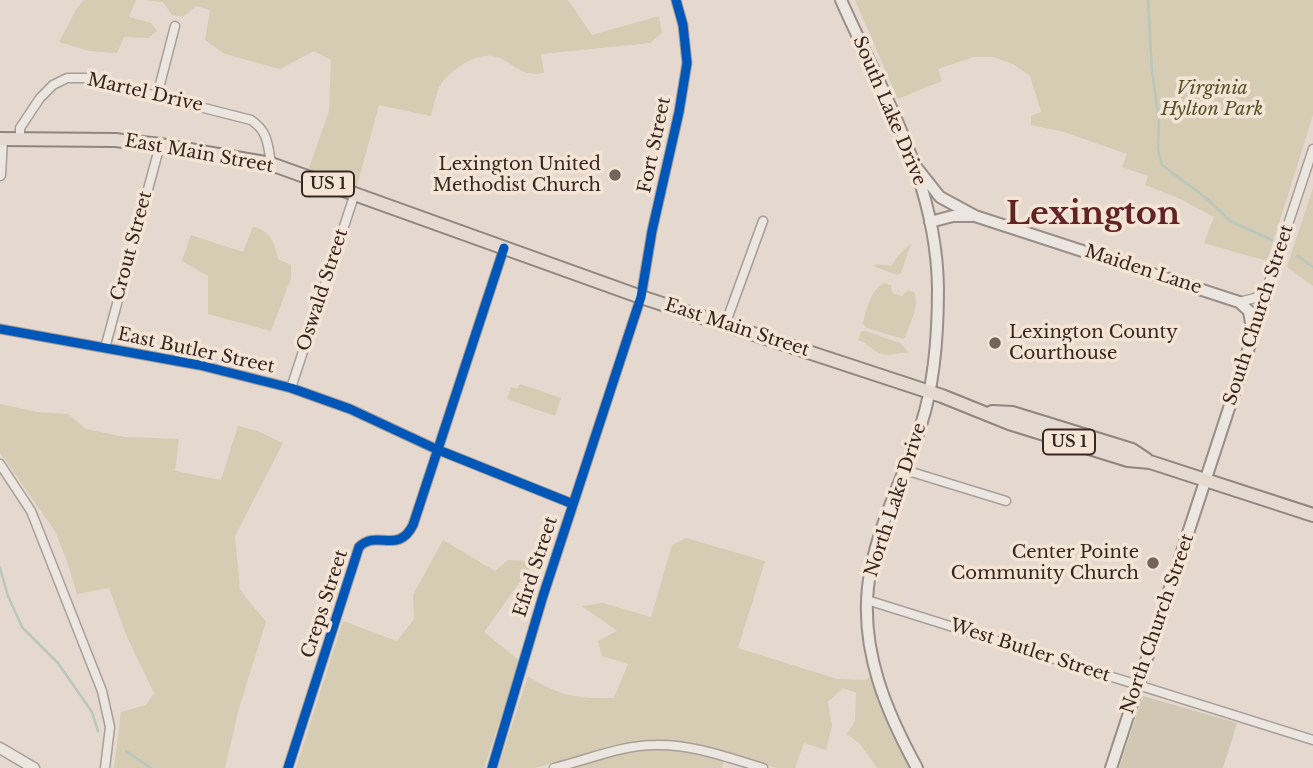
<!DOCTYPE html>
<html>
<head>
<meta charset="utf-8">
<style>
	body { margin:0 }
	canvas { display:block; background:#e4d8cf }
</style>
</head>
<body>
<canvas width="1313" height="768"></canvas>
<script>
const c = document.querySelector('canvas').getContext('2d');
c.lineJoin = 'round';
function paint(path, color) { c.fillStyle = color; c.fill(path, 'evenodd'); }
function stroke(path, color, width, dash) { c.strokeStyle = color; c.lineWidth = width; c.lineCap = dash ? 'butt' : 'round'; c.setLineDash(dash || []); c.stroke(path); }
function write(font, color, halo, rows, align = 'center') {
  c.font = font + ' "Libre Baskerville",serif'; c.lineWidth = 7; c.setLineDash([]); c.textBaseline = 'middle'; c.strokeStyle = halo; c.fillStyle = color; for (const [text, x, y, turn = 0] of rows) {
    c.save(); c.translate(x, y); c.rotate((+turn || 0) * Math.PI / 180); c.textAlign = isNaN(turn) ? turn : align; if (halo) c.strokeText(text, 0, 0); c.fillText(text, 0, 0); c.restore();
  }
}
paint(new Path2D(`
	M84,0H136L129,17L151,23L157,31L148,38L124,37L117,53L90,51L59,42L77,8Z
	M142,0H568L592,35L659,16L662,33L650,43L541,54L544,73C516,77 515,61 493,56C476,53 450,70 441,84C436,92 434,106 431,116L379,105L355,193L306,177L329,111L331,60L314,51L280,69L225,54L205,40L210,10L196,6L183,17L172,15L163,2Z
	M855,0H1313V115L1267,261L1204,243L1214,217L1178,198L1145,185L1148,176L1122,167L1127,154L1064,132L1031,125V116L1041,112L1030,76L1013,64L993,57H973L938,69L942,81L898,99Z
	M1313,188V286L1287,267Z
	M253,227C271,231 274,242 278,259L291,265V278L271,331L208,314V276L182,261L191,235L243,252Z
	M911,243L901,273L897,275L873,266L878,264L891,266L898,256Z
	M885,283L891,285L892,293L902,296L908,290L914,292C920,307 910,323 905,337L903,339L867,328L863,324C866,310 871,288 885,283Z
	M865,331L900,343L909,353C900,351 893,357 882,354C872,351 868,343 858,340L861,332Z
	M520,384L561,398L555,416L507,399L511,387L517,389Z
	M0,404L37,412L68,414L86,429L124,437L179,439L175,471L221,480L238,426L257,431L283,443L235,536L240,590L266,622L239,708L225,768H114L121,712L146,705L154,693L127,637L109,588L77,594L68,564L55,531L0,453Z
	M686,538L765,561L738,648L837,679L866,680L875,673L913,768H877L859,743L847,734L855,721L856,693L843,688L828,702L832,726L826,750L804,743L795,768H777L694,747L618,748L534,768H498L528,676C558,696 579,699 614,698L628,664L602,656L598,641L617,631L582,606L603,603L651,617L672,545Z
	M443,540L495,571L508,560L535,561L484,632L520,661L484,768H296L343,621L397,641L414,619L413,595Z
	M637,749L692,750L724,760L722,768H573Z`), '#d5ccb3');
paint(new Path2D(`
	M1143,696L1237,723L1223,768H1119Z`), '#d0c8b2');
stroke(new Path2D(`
	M1148,0L1152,71L1159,121L1158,150L1162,165L1206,198L1230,221L1272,240
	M1298,256L1313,267
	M0,568L8,596L22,627L58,663L92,712L98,731
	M126,751L151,768`), '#bac7bb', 2.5);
const minor = new Path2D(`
	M157,96L175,26
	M20,139V128L40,98L53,85L67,78H86L251,120C268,131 268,145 271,164
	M1239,302L1255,298L1267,288
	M725,325L763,221
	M0,329L199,365L291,388L350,409L436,449L573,504
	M1253,335C1261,320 1267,304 1267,288L1313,149
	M105,348L160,145
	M291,388L355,193
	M0,464L31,511L102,691L110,727L105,768
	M905,470L1006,501
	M867,600L1313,740
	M288,768L359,547C377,529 398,555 413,525L504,248
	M492,768L543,596L641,297L652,231L679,112L687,63L683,25L676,0
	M554,768C587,760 621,745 656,745C692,744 729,758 763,768`);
const tertiary = new Path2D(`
	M0,175L2,139
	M0,748L34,768`);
const secondary = new Path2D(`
	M841,0C883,95 937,182 938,289C938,335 935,382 921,425C904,478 874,531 868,587C861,652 886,711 917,768
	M917,168L940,197L975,216L1239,302L1249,311L1253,335L1111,768
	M930,222L953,216H972`);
const primary = new Path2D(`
	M0,139L115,140L160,145L271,164L641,297L942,396L1009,423L1128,460L1150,462L1313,515
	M992,412L1012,413L1132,450L1147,460`);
stroke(minor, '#a99e98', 11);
stroke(tertiary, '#a99e98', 13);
stroke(secondary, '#998e88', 14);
stroke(primary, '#8f847e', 16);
stroke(minor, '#ece6e0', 8);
stroke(tertiary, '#ece6e0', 10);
stroke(secondary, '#ece6e0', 10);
stroke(primary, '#e4dad2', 12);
stroke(new Path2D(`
	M0,329L199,365L291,388L350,409L436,449L573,504
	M288,768L359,547C377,529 398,555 413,525L504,248
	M492,768L543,596L641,297L652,231L679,112L687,63L683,25L676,0`), '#0057b8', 9);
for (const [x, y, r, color] of [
	[615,175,7,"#74645d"],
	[995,343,7,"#74645d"],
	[1153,563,7,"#74645d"]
]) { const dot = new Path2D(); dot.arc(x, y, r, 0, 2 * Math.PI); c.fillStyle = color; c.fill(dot); stroke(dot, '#f3e4d6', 2.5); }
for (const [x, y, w] of [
	[328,184,52],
	[1069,442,52]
]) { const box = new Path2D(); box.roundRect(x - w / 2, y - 12.5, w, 25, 5); c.fillStyle = '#f3e4d6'; c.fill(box); stroke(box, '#382620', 2); }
write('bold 16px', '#382620', null, [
	["US 1",328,184],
	["US 1",1069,442]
]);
write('italic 18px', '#535228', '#f3e4d6', [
	["Virginia",1212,89],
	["Hylton Park",1212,110]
]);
write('18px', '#382620', '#f3e4d6', [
	["Martel Drive",145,93,13],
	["South Lake Drive",889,111,67],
	["Fort Street",655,145,-78],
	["East Main Street",199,154,10],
	["Crout Street",132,246,-75],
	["Maiden Lane",1143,270,18],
	["Oswald Street",323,290,-72],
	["South Church Street",1259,315,-72],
	["East Main Street",737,328,18],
	["East Butler Street",196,351,12],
	["North Lake Drive",896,500,-72],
	["Efird Street",536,567,-72],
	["Creps Street",325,604,-72],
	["North Church Street",1158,624,-71],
	["West Butler Street",1030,651,18]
]);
write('18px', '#382620', '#f3e4d6', [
	["Lexington United",601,165],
	["Methodist Church",601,186],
	["Lexington County",1009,333,"left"],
	["Courthouse",1009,354,"left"],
	["Center Pointe",1139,553],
	["Community Church",1139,574]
], 'right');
write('bold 32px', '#612325', '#f3e4d6', [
	["Lexington",1093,215]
]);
</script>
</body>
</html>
